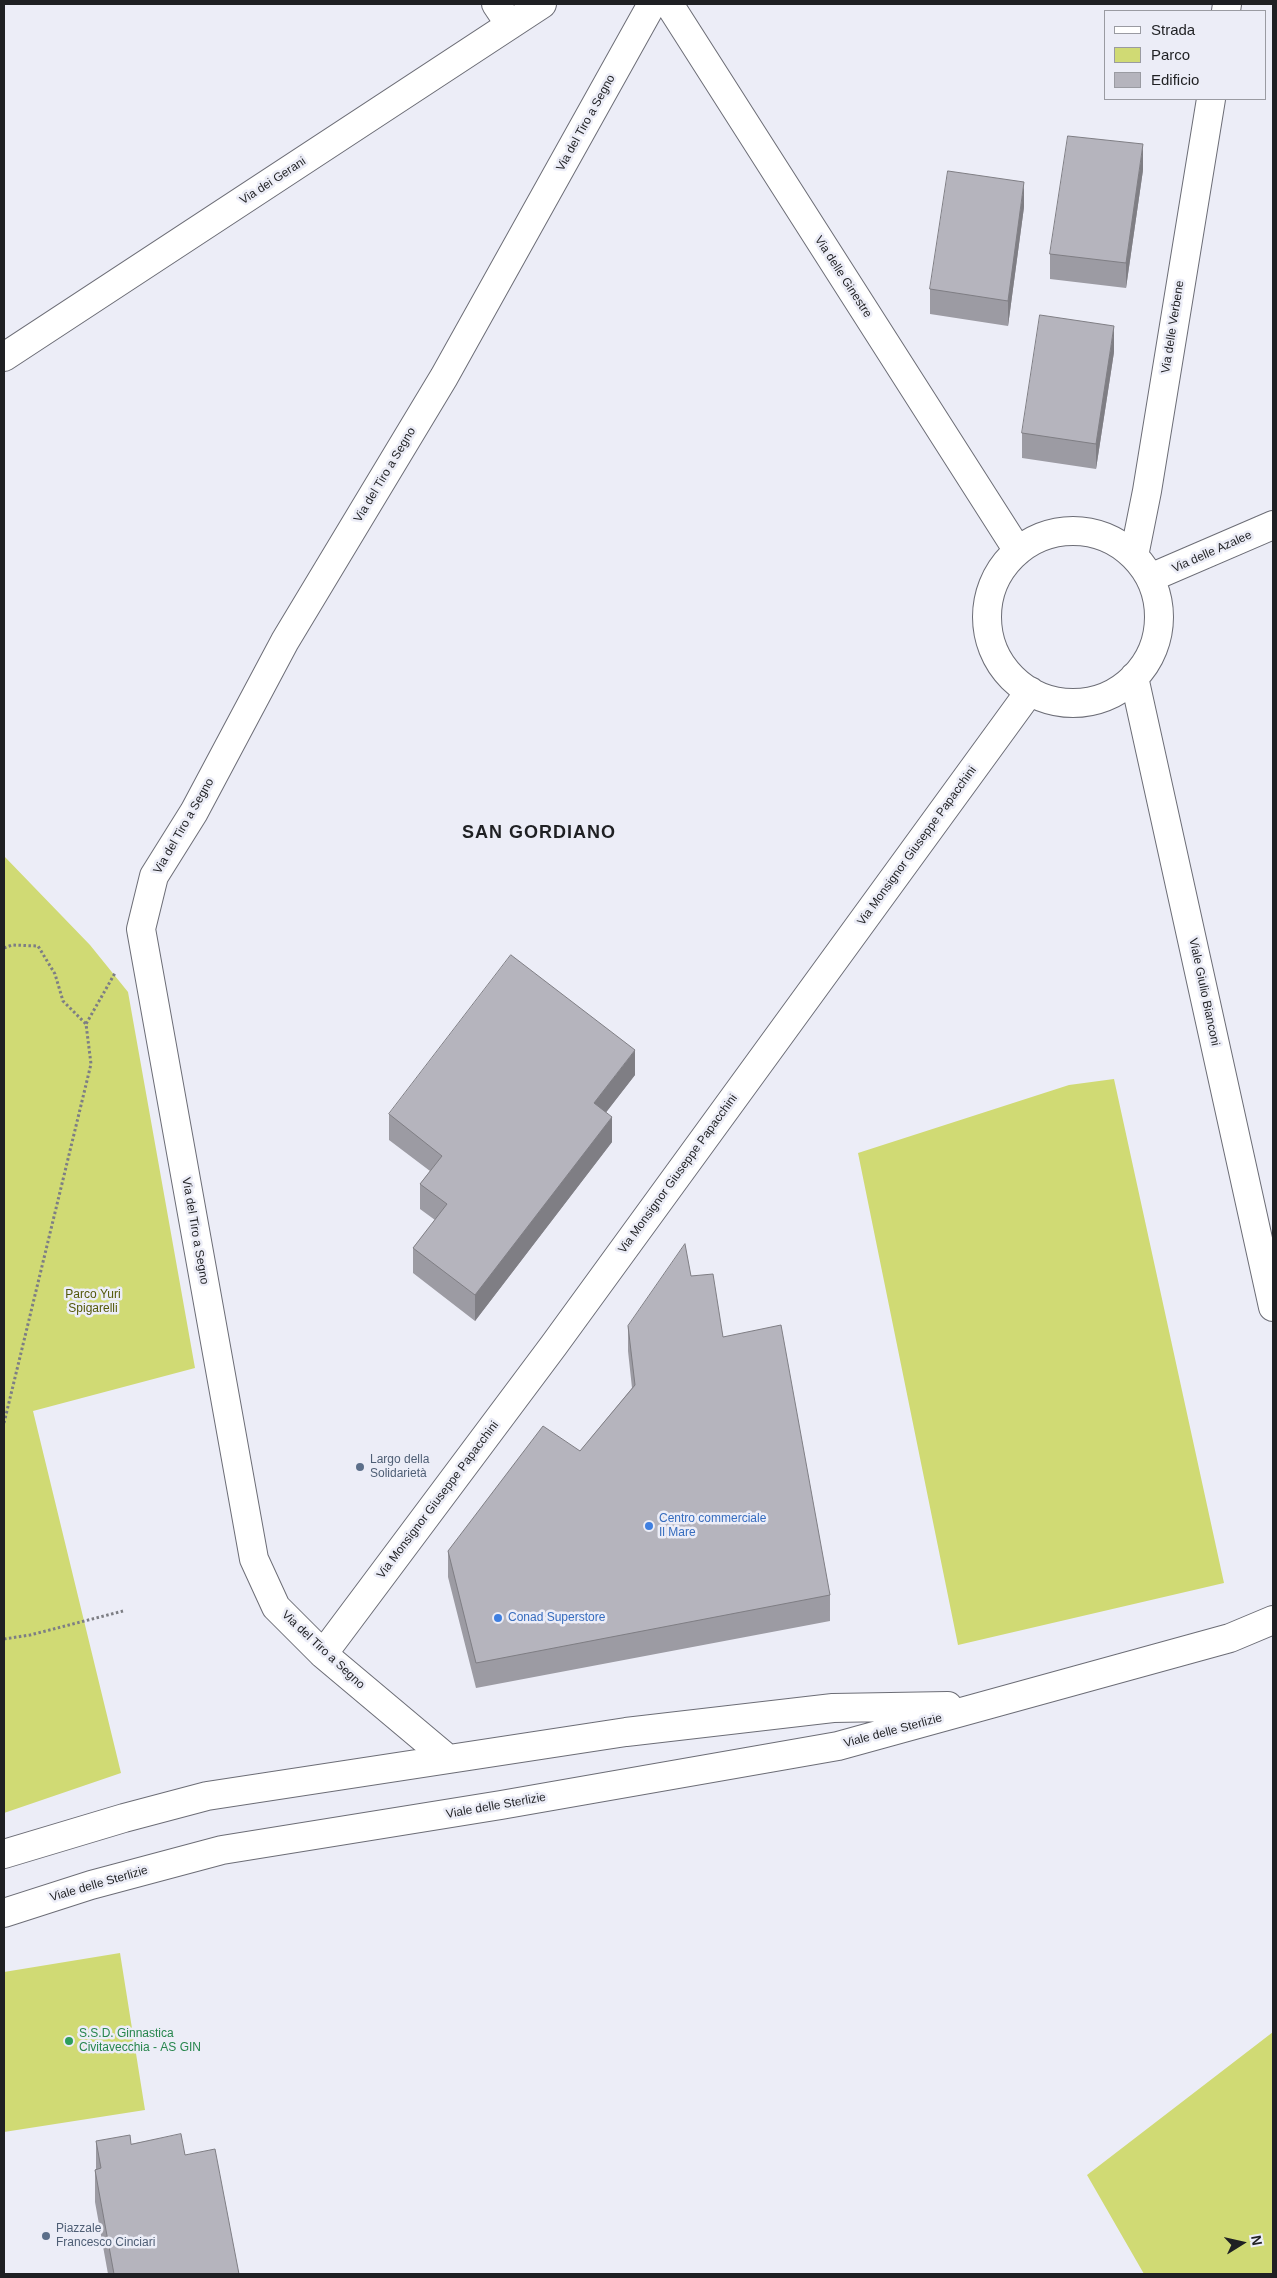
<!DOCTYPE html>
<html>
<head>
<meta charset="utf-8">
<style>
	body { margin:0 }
	#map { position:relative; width:1277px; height:2278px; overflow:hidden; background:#ecedf7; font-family:Arial,sans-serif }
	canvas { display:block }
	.frame { position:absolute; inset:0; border:5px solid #1f2023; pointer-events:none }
	.legend { position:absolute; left:1104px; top:10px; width:162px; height:90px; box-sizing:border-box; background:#ecedf7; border:1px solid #9a9ba2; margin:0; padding:6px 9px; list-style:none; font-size:15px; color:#1f2023 }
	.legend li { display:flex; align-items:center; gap:10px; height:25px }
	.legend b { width:25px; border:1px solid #9a9ba2 }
	.north { position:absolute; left:1217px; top:2218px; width:50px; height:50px; -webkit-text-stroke:4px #ecedf7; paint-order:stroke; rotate:80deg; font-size:14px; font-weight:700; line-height:20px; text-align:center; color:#1f2023 }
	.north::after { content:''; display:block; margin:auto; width:18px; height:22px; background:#1f2023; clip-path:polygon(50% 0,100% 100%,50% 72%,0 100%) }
</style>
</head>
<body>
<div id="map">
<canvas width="1277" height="2278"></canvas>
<div class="frame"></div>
<ul class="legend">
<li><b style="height:6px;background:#fff"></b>Strada</li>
<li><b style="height:14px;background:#d0da74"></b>Parco</li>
<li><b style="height:14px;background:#b5b4bd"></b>Edificio</li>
</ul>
<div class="north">N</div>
</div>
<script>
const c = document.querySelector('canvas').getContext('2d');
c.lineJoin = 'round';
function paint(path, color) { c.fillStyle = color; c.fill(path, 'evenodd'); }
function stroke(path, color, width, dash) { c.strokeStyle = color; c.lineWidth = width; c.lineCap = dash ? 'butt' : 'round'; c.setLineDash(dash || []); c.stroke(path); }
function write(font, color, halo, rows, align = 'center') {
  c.font = font + ' Arial,sans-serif'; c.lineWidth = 5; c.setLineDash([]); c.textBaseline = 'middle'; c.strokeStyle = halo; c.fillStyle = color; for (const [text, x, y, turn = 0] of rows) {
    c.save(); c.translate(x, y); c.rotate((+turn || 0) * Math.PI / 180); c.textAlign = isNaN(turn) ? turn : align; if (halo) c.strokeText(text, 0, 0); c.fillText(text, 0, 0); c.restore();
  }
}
paint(new Path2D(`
	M4,856L90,945L128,992L195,1368L33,1411L121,1773L4,1813Z
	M1114,1079L1224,1583L958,1645L858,1153L1069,1085Z
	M120,1953L145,2110L4,2132V1972Z
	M1273,2032V2274H1144L1087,2175Z`), '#d0da74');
const street = new Path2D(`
	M496,4L510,25
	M669,4L1018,551
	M1226,11L1227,4
	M4,357L542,4
	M987 617a86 86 0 1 1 172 0a86 86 0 1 1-172 0Z
	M1134,556L1147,491L1211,99
	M1150,578L1273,525
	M1134,677L1273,1307
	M323,1654L554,1345L1030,691
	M448,1759L323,1654L276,1607L254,1559L141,929L154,876L194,812L285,641L444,377L652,4
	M4,1854L124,1818L207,1796L626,1732L833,1708L948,1706
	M4,1913L91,1885L222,1850L501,1805L838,1746L1230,1638L1273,1620`);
stroke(street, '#6c6d76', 30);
stroke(new Path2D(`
	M4,948L12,945L38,946L55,974L63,1001L86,1024
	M4,1423L91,1064L86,1024L115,973
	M4,1639L30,1635L123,1611`), '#7d7e84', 3, [2.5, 2.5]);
stroke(street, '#fff', 28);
paint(new Path2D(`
	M1143,170L1126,288L1050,279V254Z
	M1024,207L1008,326L930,314V289Z
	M1114,352L1096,469L1022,458V433Z
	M635,1075L606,1112L612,1142L475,1321L413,1273V1248L435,1220L420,1209V1184L430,1171L389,1140V1114Z
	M691,1276L723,1337L830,1595V1621L476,1688L448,1577V1551L580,1451L632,1388L628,1351V1326Z
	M96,2141L131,2144L185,2155L239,2274H108L95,2202V2170L96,2169Z`), '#9c9ba3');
paint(new Path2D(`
	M1143,144V170L1126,288V263Z
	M1024,182V207L1008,326V301Z
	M1114,326V352L1096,469V444Z
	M635,1050V1075L594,1128V1103Z
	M612,1117V1142L475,1321V1295Z`), '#7f7e84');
const building = new Path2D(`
	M1068,136L1143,144L1126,263L1050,254Z
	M948,171L1024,182L1008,301L930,289Z
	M1040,315L1114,326L1096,444L1022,433Z
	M511,955L635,1050L594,1103L612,1117L475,1295L413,1248L447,1204L420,1184L442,1156L389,1114Z
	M685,1244L691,1276L713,1274L723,1337L781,1325L830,1595L476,1663L448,1551L543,1426L580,1451L635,1385L628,1326Z
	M181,2134L185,2155L215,2149L239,2274H114L95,2170L101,2168L96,2141L130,2135L131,2144Z`);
paint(building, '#b5b4bd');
stroke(building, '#7f7e84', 1);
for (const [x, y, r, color] of [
	[360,1467,5,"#5c6f8a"],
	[649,1526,5,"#3f7fe0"],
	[498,1618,5,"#3f7fe0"],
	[69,2041,5,"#2e9e5b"],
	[46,2236,5,"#5c6f8a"]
]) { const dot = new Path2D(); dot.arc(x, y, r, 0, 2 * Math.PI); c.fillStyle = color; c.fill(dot); stroke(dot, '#ecedf7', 2); }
write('12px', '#1f2023', '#ecedf7', [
	["Via del Tiro a Segno",586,123,-61],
	["Via dei Gerani",273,181,-33],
	["Via delle Ginestre",843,277,57],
	["Via delle Verbene",1173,327,-81],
	["Via del Tiro a Segno",385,475,-59],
	["Via delle Azalee",1212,552,-24],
	["Via del Tiro a Segno",184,826,-60],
	["Via Monsignor Giuseppe Papacchini",917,846,-54],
	["Viale Giulio Bianconi",1204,992,78],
	["Via Monsignor Giuseppe Papacchini",678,1174,-54],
	["Via del Tiro a Segno",195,1231,80],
	["Via Monsignor Giuseppe Papacchini",438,1500,-53],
	["Via del Tiro a Segno",323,1650,43],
	["Viale delle Sterlizie",893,1731,-15],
	["Viale delle Sterlizie",496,1806,-10],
	["Viale delle Sterlizie",99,1884,-16]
]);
write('12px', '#54590a', '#ecedf7', [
	["Parco Yuri",93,1295],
	["Spigarelli",93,1309]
]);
write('12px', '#4e5e75', '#ecedf7', [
	["Largo della",370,1460],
	["Solidarietà",370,1474],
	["Piazzale",56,2229],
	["Francesco Cinciari",56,2243]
], 'left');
write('12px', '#366cbe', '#ecedf7', [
	["Centro commerciale",659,1519],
	["Il Mare",659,1533],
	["Conad Superstore",508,1618]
], 'left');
write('12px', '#27864d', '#ecedf7', [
	["S.S.D. Ginnastica",79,2034],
	["Civitavecchia - AS GIN",79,2048]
], 'left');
c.letterSpacing = '1px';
write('bold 18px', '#1f2023', '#ecedf7', [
	["SAN GORDIANO",539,833]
]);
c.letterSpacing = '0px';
</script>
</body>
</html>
